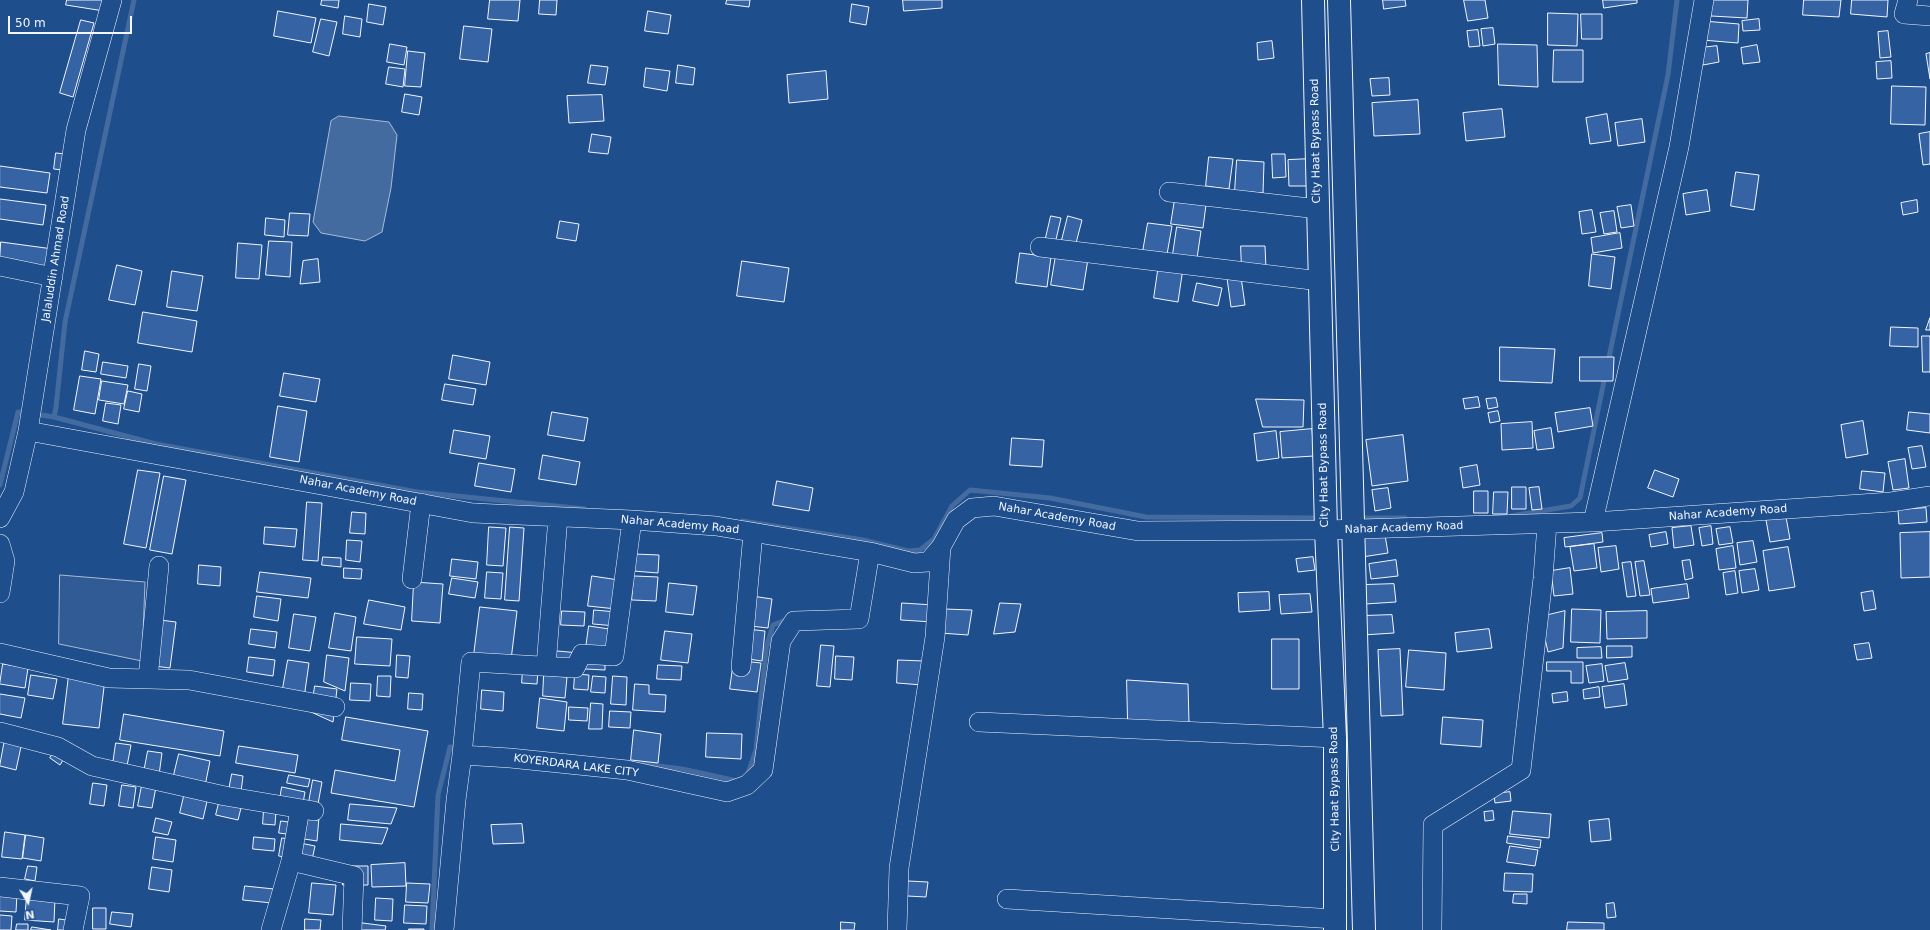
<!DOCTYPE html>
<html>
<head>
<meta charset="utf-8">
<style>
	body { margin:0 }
	#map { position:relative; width:1930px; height:930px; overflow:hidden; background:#1f4e8c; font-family:"DejaVu Sans",sans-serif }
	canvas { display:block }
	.north { position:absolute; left:8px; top:882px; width:40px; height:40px; -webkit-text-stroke:3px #1f4e8c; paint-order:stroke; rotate:171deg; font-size:11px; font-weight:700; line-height:16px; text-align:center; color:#f2f6ff }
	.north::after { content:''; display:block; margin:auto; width:14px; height:18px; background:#f2f6ff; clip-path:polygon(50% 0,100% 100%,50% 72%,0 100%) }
	.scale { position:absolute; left:8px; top:16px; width:124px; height:18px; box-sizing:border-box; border:2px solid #f2f6ff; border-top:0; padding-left:5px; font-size:12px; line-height:14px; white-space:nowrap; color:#f2f6ff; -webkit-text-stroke:3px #1f4e8c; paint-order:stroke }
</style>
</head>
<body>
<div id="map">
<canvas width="1930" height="930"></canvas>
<div class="north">N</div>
<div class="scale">50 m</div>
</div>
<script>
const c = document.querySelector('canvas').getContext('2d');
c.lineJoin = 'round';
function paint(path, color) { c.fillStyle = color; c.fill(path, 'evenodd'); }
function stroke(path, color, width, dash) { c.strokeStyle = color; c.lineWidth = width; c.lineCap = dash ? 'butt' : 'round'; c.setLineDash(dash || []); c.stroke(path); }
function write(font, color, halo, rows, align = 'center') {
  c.font = font + ' "DejaVu Sans",sans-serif'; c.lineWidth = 3; c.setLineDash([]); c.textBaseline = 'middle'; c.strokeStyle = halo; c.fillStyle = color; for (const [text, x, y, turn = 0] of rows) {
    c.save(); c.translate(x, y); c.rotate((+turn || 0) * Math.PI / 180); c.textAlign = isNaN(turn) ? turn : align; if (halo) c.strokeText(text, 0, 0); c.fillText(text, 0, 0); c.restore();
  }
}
const built = new Path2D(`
	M60,575L145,582L142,661L59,644Z`);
paint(built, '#305b95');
stroke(built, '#a8bbd7', 1);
const water = new Path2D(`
	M339,116L389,122L397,135L391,188L382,232L365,241L321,233L313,222L331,121Z`);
paint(water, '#446ba0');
stroke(water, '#a8bbd7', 1);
stroke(new Path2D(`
	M134,0L65,322L56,407L54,417L156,444L417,492L585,509
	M1608,362L1668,75L1677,0
	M35,414L54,417
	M0,485L18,412L27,413
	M1511,516L1571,506L1580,498L1605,376
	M1357,518H1405
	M742,521L863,540L908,551L920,550L934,539L952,506L970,490L1050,498L1146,517L1321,518
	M643,764L682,769L737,781
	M748,773L756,750L766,649L773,625L788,619
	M432,930L438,795L450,747H459`), '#446ba0', 5);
const building = new Path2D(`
	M67,0H106L104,11L66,5Z
	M322,0H339L338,8L321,5Z
	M490,0H520L518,21L488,19Z
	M540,0H557L556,15L539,14Z
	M727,0H750L749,7L726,4Z
	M903,0H942V8L904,11Z
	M1383,0H1405L1406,6L1384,9Z
	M1464,0H1485L1488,18L1468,21Z
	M1603,0H1637V3L1604,8Z
	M1712,0H1748L1747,18L1711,16Z
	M1804,0H1841L1839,17L1803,15Z
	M1852,0H1888L1887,17L1851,14Z
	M369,4L386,7L383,25L367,22Z
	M852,4L869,7L866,25L850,22Z
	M278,11L316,18L311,43L274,36Z
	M648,11L671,15L668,34L645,31Z
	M1548,13L1578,14L1577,46L1548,45Z
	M1581,14H1602V39H1582Z
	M345,16L362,19L360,37L343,34Z
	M321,19L337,22L329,56L313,52Z
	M1759,19L1760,30L1743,31L1742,21Z
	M81,20L94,23L73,97L60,93Z
	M1703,21L1739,24L1738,43L1702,40Z
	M464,26L492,29L488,62L460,59Z
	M1493,28L1495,44L1483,46L1481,29Z
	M1478,30L1480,46L1469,47L1467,31Z
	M1888,31L1891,57L1880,58L1878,32Z
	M1272,41L1274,58L1258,60L1257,43Z
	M390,44L407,47L404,65L387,62Z
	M1498,44L1537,45L1538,87L1499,85Z
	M1757,45L1760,62L1743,64L1741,48Z
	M1717,46L1719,62L1703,65L1700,48Z
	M1554,50H1583V82H1553Z
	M408,51L425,53L421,87L405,86Z
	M1930,53V79L1926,54Z
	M1891,61L1892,78L1877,79L1876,62Z
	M591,65L608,67L605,85L588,83Z
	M678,65L695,68L693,85L676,83Z
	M389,67L405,69L403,87L386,84Z
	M646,68L670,71L667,91L644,87Z
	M826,71L828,99L789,103L787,75Z
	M1389,78L1390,95L1372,96L1370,79Z
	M1892,86L1926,87L1925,125L1891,124Z
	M405,94L422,97L419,115L402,112Z
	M602,95L604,121L569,123L567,96Z
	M1418,100L1420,134L1374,136L1372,103Z
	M1502,109L1505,137L1466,141L1463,113Z
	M1607,114L1611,141L1590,144L1586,118Z
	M1642,119L1645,142L1618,146L1615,123Z
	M1930,132V164L1923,165L1919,134Z
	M592,134L611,137L608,154L589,152Z
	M56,153L65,154L62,170L54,169Z
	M1272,154H1285L1286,177L1273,178Z
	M1209,157L1233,159L1229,189L1206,186Z
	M1311,159L1312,186H1289L1288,160Z
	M1237,160L1264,162L1263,193L1235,191Z
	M0,166L50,173L47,193L0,187Z
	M1736,172L1759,175L1754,210L1731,206Z
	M1707,190L1710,211L1686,215L1683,194Z
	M1176,193L1207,197L1203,228L1171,224Z
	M0,199L46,205L43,225L0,219Z
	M1917,200L1918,212L1903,215L1901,203Z
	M1631,205L1634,226L1621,228L1617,207Z
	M1592,210L1596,232L1582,234L1579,212Z
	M1614,211L1617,232L1604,234L1600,213Z
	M290,213L310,214L308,236L288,235Z
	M1051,216L1061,218L1054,248L1044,246Z
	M1068,216L1082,220L1075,247L1061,244Z
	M266,218L285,220L284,237L265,235Z
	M560,221L579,224L576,241L557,238Z
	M1148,223L1172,226L1166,260L1142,257Z
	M1177,227L1201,231L1196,265L1172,261Z
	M1620,233L1622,248L1593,253L1591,238Z
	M269,241L292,242L290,277L266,275Z
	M1,242L53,249L50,269L0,262Z
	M238,243L262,245L259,279L236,278Z
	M1241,246H1265L1266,269L1242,270Z
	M1020,253L1051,257L1047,287L1016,283Z
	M1592,254L1615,257L1611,289L1589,286Z
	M1056,255L1088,259L1083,290L1051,285Z
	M318,259L320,282L300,284L303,261Z
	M742,261L789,268L784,302L737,296Z
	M1159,264L1183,268L1178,302L1154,298Z
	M117,265L142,271L135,305L109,300Z
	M172,271L203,276L197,311L167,307Z
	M1241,277L1245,305L1231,307L1227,278Z
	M1197,283L1222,288L1218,306L1193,301Z
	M143,312L197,321L192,352L138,343Z
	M1930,318V330H1926Z
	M1891,327L1918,328V347L1890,346Z
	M1922,336H1930V372H1923Z
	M1500,347L1555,349L1552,383L1500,381Z
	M85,351L99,354L96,372L82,370Z
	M453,355L490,362L486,385L449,379Z
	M1580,357H1614L1613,381H1580Z
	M103,362L128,366L126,378L101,374Z
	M139,364L151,366L147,391L135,389Z
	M284,373L320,379L316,402L280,396Z
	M80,376L101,379L95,414L74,410Z
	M102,381L128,385L124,404L99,400Z
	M445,384L476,389L473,405L442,400Z
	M128,391L142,394L139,412L124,409Z
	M1478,397L1480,407L1465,409L1463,399Z
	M1496,398L1498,407L1488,409L1486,399Z
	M1256,399L1304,400L1303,427H1263Z
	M106,403L121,405L118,424L103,421Z
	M278,406L307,411L299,462L270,457Z
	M1590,408L1593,426L1558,432L1555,413Z
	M1498,411L1500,421L1490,423L1488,413Z
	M552,412L588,418L584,441L548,435Z
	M1909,412L1930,414V433L1907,430Z
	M1863,421L1868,454L1846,458L1841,425Z
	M1532,422L1533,448L1502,450L1501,424Z
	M1551,428L1554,448L1537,450L1534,431Z
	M1312,429L1314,456L1282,458L1280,432Z
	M454,430L490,436L486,459L450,453Z
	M1276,431L1279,458L1257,461L1254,434Z
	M1403,435L1408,481L1372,486L1366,440Z
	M1012,438L1044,440L1042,467L1010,465Z
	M1922,446L1926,467L1912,469L1908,448Z
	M543,455L580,462L576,485L539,479Z
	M1905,459L1909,488L1893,490L1888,462Z
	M479,463L515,469L511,492L475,486Z
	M1477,465L1480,485L1463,488L1460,468Z
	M138,470L160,473L146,548L124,544Z
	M1655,470L1679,479L1673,497L1648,488Z
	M1862,471L1885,473L1883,492L1860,489Z
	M164,476L186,480L172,554L150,550Z
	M777,481L813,488L809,511L773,505Z
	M1512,487H1526V509H1512Z
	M1539,487L1542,509L1532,510L1529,488Z
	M1388,488L1391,508L1375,511L1372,490Z
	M1474,491H1488V513H1474Z
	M1494,492H1508L1507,514H1493Z
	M307,502L322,503L318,561L303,560Z
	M1926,508L1927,522L1899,524L1898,510Z
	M352,512L366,513L365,534L350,533Z
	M1786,517L1790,539L1770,542L1766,520Z
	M1691,526L1694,545L1674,548L1672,528Z
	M1711,526L1713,544L1702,546L1699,528Z
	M265,527L297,529L295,547L264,544Z
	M489,527L506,528L503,566L487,565Z
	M510,527L524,528L519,601L505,600Z
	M1730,527L1733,543L1719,545L1716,529Z
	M1666,532L1668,544L1651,547L1649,535Z
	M1930,532V577L1901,578L1900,533Z
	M1602,533L1603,542L1565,547L1564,538Z
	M1385,535L1388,553L1362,557L1360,538Z
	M347,540L362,541L360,562L346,560Z
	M1753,541L1757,562L1740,565L1737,543Z
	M1594,544L1597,568L1574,571L1570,547Z
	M1616,546L1619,569L1601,572L1598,548Z
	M1733,546L1736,568L1719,570L1716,549Z
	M1788,547L1795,587L1769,591L1763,551Z
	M634,554L659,555L658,573L633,571Z
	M323,557L341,558V567L322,565Z
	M1313,557L1315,570L1298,572L1296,559Z
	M452,559L478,562L476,579L450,576Z
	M1396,560L1398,576L1371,579L1369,564Z
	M1690,560L1693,578L1685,580L1682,561Z
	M1644,561L1650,595L1640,596L1635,562Z
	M1631,562L1636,596L1627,597L1622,563Z
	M199,565L221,567L220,586L198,584Z
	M344,568L362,569L361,579L344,578Z
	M1570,568L1573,594L1554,596L1551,571Z
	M1755,569L1759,590L1742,593L1739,571Z
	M1735,571L1738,593L1726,595L1723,573Z
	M260,572L311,578L308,598L257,592Z
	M487,572L503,573L501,599L485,598Z
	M592,576L619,580L616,609L588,606Z
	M634,576L658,577L656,601L632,600Z
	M452,578L478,582L475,598L449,594Z
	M414,582L443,584L440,623L412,621Z
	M669,583L697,586L693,615L666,612Z
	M1394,584L1396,602L1365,604L1363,585Z
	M1687,584L1689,598L1653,603L1651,589Z
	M1873,591L1876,609L1864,611L1861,593Z
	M1269,592L1270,610L1239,612L1238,593Z
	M1310,594L1312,612L1281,614L1279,595Z
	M745,595L772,599L768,628L741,625Z
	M257,596L281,599L278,621L254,617Z
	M369,600L405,607L401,630L364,624Z
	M902,603L934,605L933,622L901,620Z
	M1000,603L1021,604L1015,632L994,634Z
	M480,607L517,611L511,660L474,655Z
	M945,609L972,610L968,635L940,633Z
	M1572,609L1601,610L1600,643L1571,642Z
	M594,610L617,612L616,626L593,624Z
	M562,611L585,612L584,626L561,625Z
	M1565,611L1563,648L1548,652L1540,617Z
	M1647,611V638L1607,639L1606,612Z
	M335,613L356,617L351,651L329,648Z
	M294,614L316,617L310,651L289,648Z
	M1392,615L1394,633L1363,635L1361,616Z
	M152,619L176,622L170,668L146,665Z
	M589,626L616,630L612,659L585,655Z
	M738,628L765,631L762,661L735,657Z
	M251,629L277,632L275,648L249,644Z
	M1489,629L1492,648L1457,652L1455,633Z
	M665,631L692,634L688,663L661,660Z
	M357,637L392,639L390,666L355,664Z
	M1272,639H1299V689H1272Z
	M1869,643L1872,658L1857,660L1854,645Z
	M821,645L834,646L830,687L817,686Z
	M1607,646H1632V657L1607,658Z
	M1601,647L1602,658H1577V648Z
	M1400,649L1403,715L1381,716L1378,650Z
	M1409,650L1446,653L1444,690L1406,687Z
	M557,651L580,653L579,667L556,665Z
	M327,655L349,658L345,691L324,682Z
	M397,655L410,656L408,678L396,677Z
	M836,656L854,657L852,680L835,679Z
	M249,657L275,660L273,676L247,672Z
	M586,659L605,660V670L585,669Z
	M288,660L309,663L304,698L282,694Z
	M734,660L761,663L757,692L730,689Z
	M898,660L924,661L922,685L897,683Z
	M1547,662H1583V683H1571V671H1547Z
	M1625,663L1628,679L1608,682L1605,666Z
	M3,664L28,668L25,688L0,684Z
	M1602,664L1604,681L1589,683L1586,666Z
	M658,665L682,666L681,680L657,679Z
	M523,669L538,670L537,684L522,683Z
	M575,674L589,675L588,690L574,689Z
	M31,675L57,679L53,699L28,695Z
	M69,675L105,679L99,728L63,724Z
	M544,675L567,677L565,698L543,696Z
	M378,676H391L390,697L377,696Z
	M593,676L606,677L605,693L591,692Z
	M613,676L627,677L626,705L611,704Z
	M1127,680L1188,684L1189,723L1128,722Z
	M351,683L371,684L370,701L350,700Z
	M635,684L649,685V694L666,695L665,712L633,710Z
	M1624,684L1627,705L1605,708L1602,687Z
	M315,686L337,689L333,722L311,712Z
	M1599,687L1600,697L1584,699L1583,690Z
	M482,690L504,692L503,711L481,709Z
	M1567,692L1568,701L1553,703L1552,694Z
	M409,693L423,694L422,710L408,709Z
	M0,694L25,698L21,718L0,714Z
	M540,698L567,702L564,731L537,728Z
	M591,703L603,704L602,729H589Z
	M569,707L588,708L587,721L569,720Z
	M610,711L631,712L630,728L609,727Z
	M124,714L224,731L220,756L120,740Z
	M346,717L428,731L414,807L331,793L335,770L395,781L400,750L342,740Z
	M1443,717L1483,720L1481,747L1441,744Z
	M634,730L661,734L658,763L631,760Z
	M707,733L742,734L741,759L706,757Z
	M5,739L22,742L16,770L0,766Z
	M116,743L131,745L127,766L113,764Z
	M239,746L298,755L295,773L236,763Z
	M56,749L66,755L60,765L50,758Z
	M148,751L162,753L159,775L144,772Z
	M179,754L210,761L205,786L173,779Z
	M232,774L243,776L241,792L229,790Z
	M289,775L310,779L308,787L287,783Z
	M313,780L322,782L318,804L309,802Z
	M93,783L107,785L104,806L90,804Z
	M122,785L136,787L133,808L119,806Z
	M142,785L156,787L152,808L138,806Z
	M282,787L305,792L303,803L280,799Z
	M185,792L208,797L203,819L180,813Z
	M1510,792L1511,801L1495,803L1494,794Z
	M219,803L241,808L238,820L216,815Z
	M350,804L397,808L391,824L348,820Z
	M264,809L276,810L275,825L263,824Z
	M1493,811L1494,820L1485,821L1484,812Z
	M1513,811L1551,814L1549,838L1510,834Z
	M300,815L319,817L317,841L298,838Z
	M156,818L172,822L168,835L153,832Z
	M1609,819L1611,840L1591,842L1589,821Z
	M281,821L295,823L293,835L279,833Z
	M341,824L388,828L382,844L340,840Z
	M522,824L524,843L493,844L491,825Z
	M5,832L25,835L22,859L2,857Z
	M26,835L44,838L41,861L23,858Z
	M1508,836L1541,840L1540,848L1507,843Z
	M156,837L176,840L173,862L153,859Z
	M254,837L275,839L274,851L253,849Z
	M282,838L291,839L288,858L279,856Z
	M300,843L315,846L312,860L297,858Z
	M1510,846L1538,850L1535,866L1507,862Z
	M405,863L406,886L372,887L371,865Z
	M28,866L37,867L35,881L25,879Z
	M342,866H368V885H343Z
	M152,867L172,870L169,892L149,889Z
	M1505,873L1533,874L1532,892L1504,891Z
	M908,881L928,882L926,897L907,896Z
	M312,883L336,885L333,915L309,913Z
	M407,883L430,884L428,903L406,902Z
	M245,886L274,889L272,903L243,900Z
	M0,893L17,894L16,912L0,911Z
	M1514,894H1527V904L1513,903Z
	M27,896L55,898L54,922L25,920Z
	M376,898L393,899L392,921L375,920Z
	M1614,903L1616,917L1607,918L1606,904Z
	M405,905L427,906L426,924L404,923Z
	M93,908H106V929H93Z
	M112,912L133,914L131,927L110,924Z
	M0,915L12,916L11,930H0Z
	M59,919L80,922L79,930H58Z
	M305,919L321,920L320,930H305Z
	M347,921L386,926L385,930H346Z
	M841,922L855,923L854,930H841Z
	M1568,922L1604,923V930H1567Z
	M17,924H28V930H16Z
	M32,927L51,930H31Z
	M409,929H424V930H409Z`);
paint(building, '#3563a3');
stroke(building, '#f2f6ff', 1);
const minor = new Path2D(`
	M1908,0L1904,14L1930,16
	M1169,192L1318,209
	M1040,247L1320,281
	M0,266L53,277
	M28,431L473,513L632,520L716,526L870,552L914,563L928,562L941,547L956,520L972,508L994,506L1138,531L1326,530L1593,522L1891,502L1930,496
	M0,518L14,492L28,431L76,130L112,0
	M1593,522L1679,147L1704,0
	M0,544L5,561L0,593
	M412,579L421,503
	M0,653L109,678L189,680L335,707
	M546,666L558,517
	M741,667L753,533
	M148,679L159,566
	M979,722L1335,738
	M0,732L58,747L92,766L225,796L314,811
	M462,755L471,662L575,668L582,654L614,656L632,520
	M300,809L291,861L354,876L352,930
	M0,887L80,896L73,930
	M1007,899L1335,919
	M271,930L291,861
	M444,930L456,800L462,755L510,758L627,770L727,792L747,785L763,770L781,641L794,621L859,619L870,552
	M897,930L899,868L935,637L941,547
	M1432,930L1433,825L1521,770L1543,578L1547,524`);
const major = new Path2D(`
	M1313,0L1326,530L1335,738V930
	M1339,0L1364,930`);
stroke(minor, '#f2f6ff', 20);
stroke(major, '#f2f6ff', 24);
stroke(minor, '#1f4e8c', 19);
stroke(major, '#1f4e8c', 22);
write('11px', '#f2f6ff', '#1f4e8c', [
	["City Haat Bypass Road",1316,141,-91],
	["Jalaluddin Ahmad Road",56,259,-81],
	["City Haat Bypass Road",1324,465,-91],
	["Nahar Academy Road",358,491,11],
	["Nahar Academy Road",1728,513,-4],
	["Nahar Academy Road",1057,517,10],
	["Nahar Academy Road",680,525,5],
	["Nahar Academy Road",1404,528,-2],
	["KOYERDARA LAKE CITY",576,766,7],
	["City Haat Bypass Road",1335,789,-91]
]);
</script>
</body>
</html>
